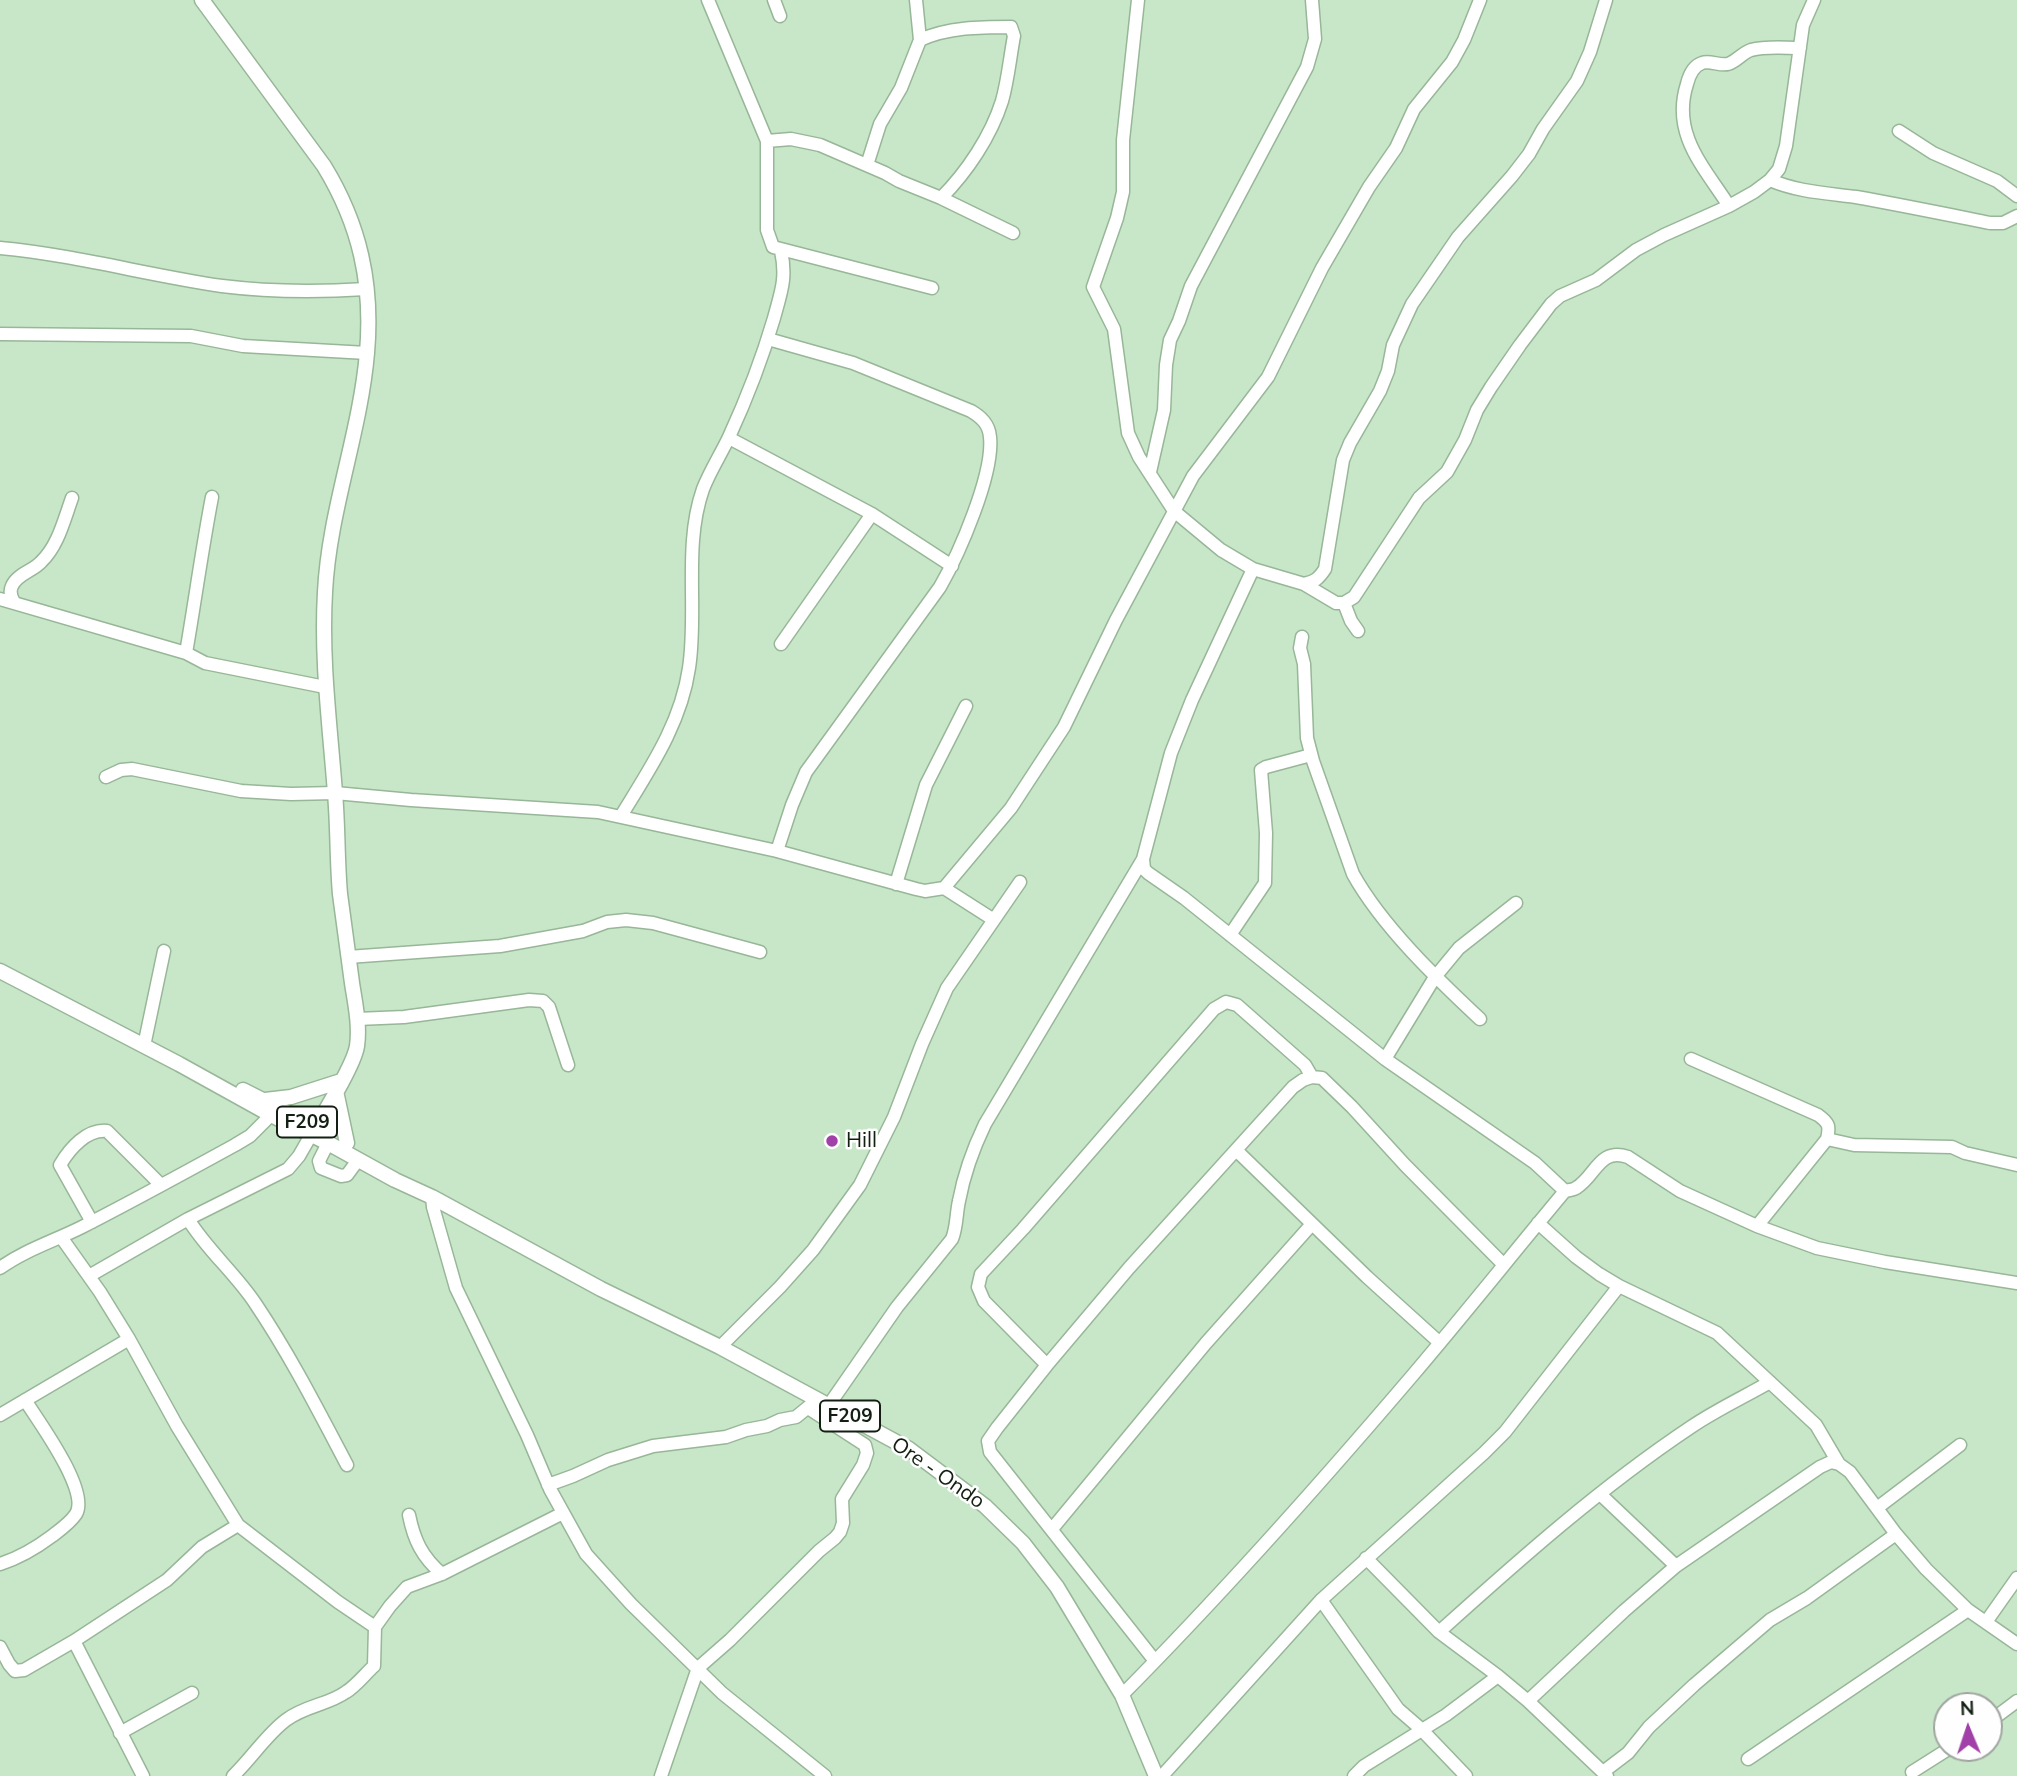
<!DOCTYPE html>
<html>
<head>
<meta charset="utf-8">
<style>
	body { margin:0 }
	#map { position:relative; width:2017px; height:1776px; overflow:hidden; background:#c8e7c8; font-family:Mulish,sans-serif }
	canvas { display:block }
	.north { position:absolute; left:1933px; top:1692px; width:70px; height:70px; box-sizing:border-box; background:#fefefe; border:2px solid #a0a5a0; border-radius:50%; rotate:358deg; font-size:19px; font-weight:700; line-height:28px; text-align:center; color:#131f13 }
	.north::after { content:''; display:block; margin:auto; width:24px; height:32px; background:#a140a8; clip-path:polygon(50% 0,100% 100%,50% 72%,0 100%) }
</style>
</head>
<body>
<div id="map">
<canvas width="2017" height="1776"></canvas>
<div class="north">N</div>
</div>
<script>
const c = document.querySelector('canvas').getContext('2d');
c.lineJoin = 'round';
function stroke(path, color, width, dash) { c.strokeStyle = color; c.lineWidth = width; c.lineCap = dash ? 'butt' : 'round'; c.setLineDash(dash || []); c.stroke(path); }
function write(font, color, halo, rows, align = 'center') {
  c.font = font + ' Mulish,sans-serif'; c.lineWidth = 5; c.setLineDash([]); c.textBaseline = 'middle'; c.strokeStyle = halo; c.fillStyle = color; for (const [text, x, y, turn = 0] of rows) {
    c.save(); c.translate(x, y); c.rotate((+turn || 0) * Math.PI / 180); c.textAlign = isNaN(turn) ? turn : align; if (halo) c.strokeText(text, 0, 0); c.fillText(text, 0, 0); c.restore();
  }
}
const minor = new Path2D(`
	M708,0L767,141V230L773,247L932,288
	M774,0L780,16
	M1138,0L1123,140V192L1117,218L1093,287L1114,329L1128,433L1139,457L1174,511L1221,550L1253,569L1304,584L1336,603H1344L1354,597L1419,498L1447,472L1465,440L1477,410L1491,387L1520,345L1551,304L1560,296L1596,280L1636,250L1664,235L1729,206L1754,192L1770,180L1779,169L1786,146L1803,25L1814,0
	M920,40C948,27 981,27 1011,27L1014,36C1010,57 1008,80 1002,101C991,136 967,172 941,198
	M1899,131L1933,153L1997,181L2017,196
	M767,141L791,139L820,145L885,173L899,181L941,198L1013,233
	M867,165L880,124L901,88L920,40L916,0
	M1770,180C1798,192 1826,193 1856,197C1901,205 1945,214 1990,223H2003L2017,216
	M1729,206C1704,167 1671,134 1687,84C1689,76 1693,66 1702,63C1710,60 1719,66 1728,64C1737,61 1742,53 1751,50C1766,46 1784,48 1800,48
	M0,248C75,255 147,275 222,286C270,292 318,292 366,289
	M0,334L191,336L243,346L367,353
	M768,339L853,363L971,411C981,417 989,424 990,437C994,474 959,554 940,587L806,772L792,805L777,851
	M729,438L872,514L952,566
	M1150,472L1164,410L1166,365L1170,340L1179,321L1191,286L1307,67L1315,39L1312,0
	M1253,569L1192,700L1171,753L1143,859L1144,869L1148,873L1184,898L1385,1059L1535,1163L1565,1191C1569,1190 1573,1190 1576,1188C1596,1176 1599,1147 1628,1157L1680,1191L1757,1226L1817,1248L1885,1262L2017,1283
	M1304,584C1315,582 1319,578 1325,569L1343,460L1350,443L1380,391L1388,371L1393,345L1412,304L1458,237L1512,176L1529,154L1543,129L1577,81L1590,52L1606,0
	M0,599L186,653L205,663L325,687
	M14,602C11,597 9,592 12,586C17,574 33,571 41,562C58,546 64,520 72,498
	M1344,603L1351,621L1358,631
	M1302,637L1300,648L1304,664L1307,738L1313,761L1353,874C1382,926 1436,978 1480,1019
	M781,644L872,514
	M186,653C195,601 202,549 212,497
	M106,777L121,770L132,769L241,791L291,794L335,793L411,800L598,812L777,851L916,889L925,891L944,888L1011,808L1064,727L1116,620L1193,476L1268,377L1322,268L1369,187L1396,148L1414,109L1452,62L1464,40L1480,0
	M621,816C649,770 681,724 689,668C698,610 683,546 703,489C710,471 721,454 729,437C747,398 762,359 774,318C781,292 787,278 781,251
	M896,884L926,785L966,706
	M944,888L994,920
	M1230,935L1265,883L1266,833L1261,770L1266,767L1311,755
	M348,957L500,946L583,931L607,922L626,920L653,923L760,952
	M357,1019L404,1017L529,1000L543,1001L549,1007L568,1065
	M144,1046L164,951
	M1385,1059L1435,977L1459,948L1516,903
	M1691,1059L1818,1115C1829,1123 1830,1126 1827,1139L1757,1226
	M1827,1139L1854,1145L1952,1147L1965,1153L2017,1165
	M328,1143L319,1161L321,1168L341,1176L347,1175L358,1160
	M1237,1151L1367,1277L1440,1343
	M432,1197L433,1207L456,1288L527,1435L550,1489L586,1554L631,1604L722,1693L825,1776
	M188,1219C207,1250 235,1273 255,1303C290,1355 318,1410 347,1465
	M92,1222L60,1165C70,1148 87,1129 107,1131L161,1185
	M1538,1223L1576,1257L1599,1274L1619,1286L1717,1333L1816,1425L1839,1464
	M61,1237L100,1292L129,1339L177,1426L238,1525L338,1602L375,1627L374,1666C365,1674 356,1686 346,1692C328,1705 306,1705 286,1720C266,1735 251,1759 233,1776
	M0,1268C25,1250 54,1241 82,1227C133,1201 184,1173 235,1145L250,1136L271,1115
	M89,1276L188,1219L288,1169L299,1156L311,1135
	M720,1347L780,1287L813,1250L860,1185L894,1117L922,1044L947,988L1020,882
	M1047,1365L984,1301L978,1287L981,1274L1023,1229L1214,1009L1226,1002L1237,1005L1305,1065L1312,1077
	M829,1405L897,1307L952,1239C957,1227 956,1214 959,1201C964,1174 973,1149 985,1124L1143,859
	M0,1415L129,1339
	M548,1485L573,1476L608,1460L653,1446L726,1437L746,1430L767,1426L780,1420L796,1417L812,1404
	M1600,1494L1676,1566
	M1877,1508L1960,1445
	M409,1515C414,1540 422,1557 442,1574
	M1052,1529L1206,1343L1312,1224
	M1366,1558L1439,1632L1498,1676L1528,1701L1607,1776
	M0,1564C19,1558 36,1548 52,1536C60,1530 70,1523 76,1514C90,1491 39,1422 25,1400
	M1321,1600L1398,1709L1421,1729L1466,1776
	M1986,1622L2017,1578
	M375,1627L390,1606L407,1587L442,1574L563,1513
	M1439,1632C1519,1560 1601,1487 1691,1427C1716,1410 1744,1397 1770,1382
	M74,1641L143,1776
	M0,1647L9,1664L15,1671L24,1670L74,1641L167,1580L202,1547L238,1525
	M1155,1661L990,1452L988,1441L997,1428L1047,1365L1129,1268L1293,1087L1303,1080L1312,1077L1322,1078L1352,1107L1405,1165L1504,1265
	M1122,1695C1223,1593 1319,1485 1412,1376C1464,1315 1514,1252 1565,1191
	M1528,1701L1624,1611L1676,1566L1820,1467L1831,1462L1839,1464L1850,1472L1896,1534L1926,1569L1968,1610L2017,1644
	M1989,1722L2017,1701
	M120,1733L192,1693
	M1748,1759L1968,1610
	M1603,1772L1628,1753L1649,1727L1694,1685L1770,1620L1807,1598L1896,1534
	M1912,1772L1950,1748
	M661,1776L698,1668L730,1640L819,1551L835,1538L840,1532L843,1523L842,1499L863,1465L867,1453L865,1445L808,1408
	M1162,1776L1321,1600L1484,1453L1505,1432L1619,1286
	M1354,1776L1364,1766L1446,1715L1498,1676`);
const major = new Path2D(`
	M202,0L324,166C360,225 373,284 367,353C360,434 329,511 325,592C321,660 330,726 335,793C338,827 337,860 340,894C344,923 348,953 352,983C355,1003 360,1025 357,1046C354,1066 322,1116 311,1135
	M0,971L179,1064L271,1115L328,1143L395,1180L432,1197L601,1289L720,1347L909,1449L985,1506L1023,1543L1057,1587L1122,1695L1156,1776
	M243,1090L322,1130
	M336,1091L347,1143
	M265,1100L291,1097L341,1081`);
stroke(minor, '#98b698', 15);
stroke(major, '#98b698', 17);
stroke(minor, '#fff', 12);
stroke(major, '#fff', 14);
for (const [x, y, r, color] of [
	[832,1141,7,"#a140a8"]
]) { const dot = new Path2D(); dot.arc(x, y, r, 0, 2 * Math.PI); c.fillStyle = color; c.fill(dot); stroke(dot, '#fefefe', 2.5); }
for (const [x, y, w] of [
	[307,1122,60],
	[850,1416,60]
]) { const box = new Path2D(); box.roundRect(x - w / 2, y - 15.5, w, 31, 5); c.fillStyle = '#fefefe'; c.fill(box); stroke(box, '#131f13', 2); }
write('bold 19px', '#131f13', null, [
	["F209",307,1122],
	["F209",850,1416]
]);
write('21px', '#131f13', '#fefefe', [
	["Hill",846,1141]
], 'left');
write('21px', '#131f13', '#fefefe', [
	["Ore - Ondo",938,1473,35]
]);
</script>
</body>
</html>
